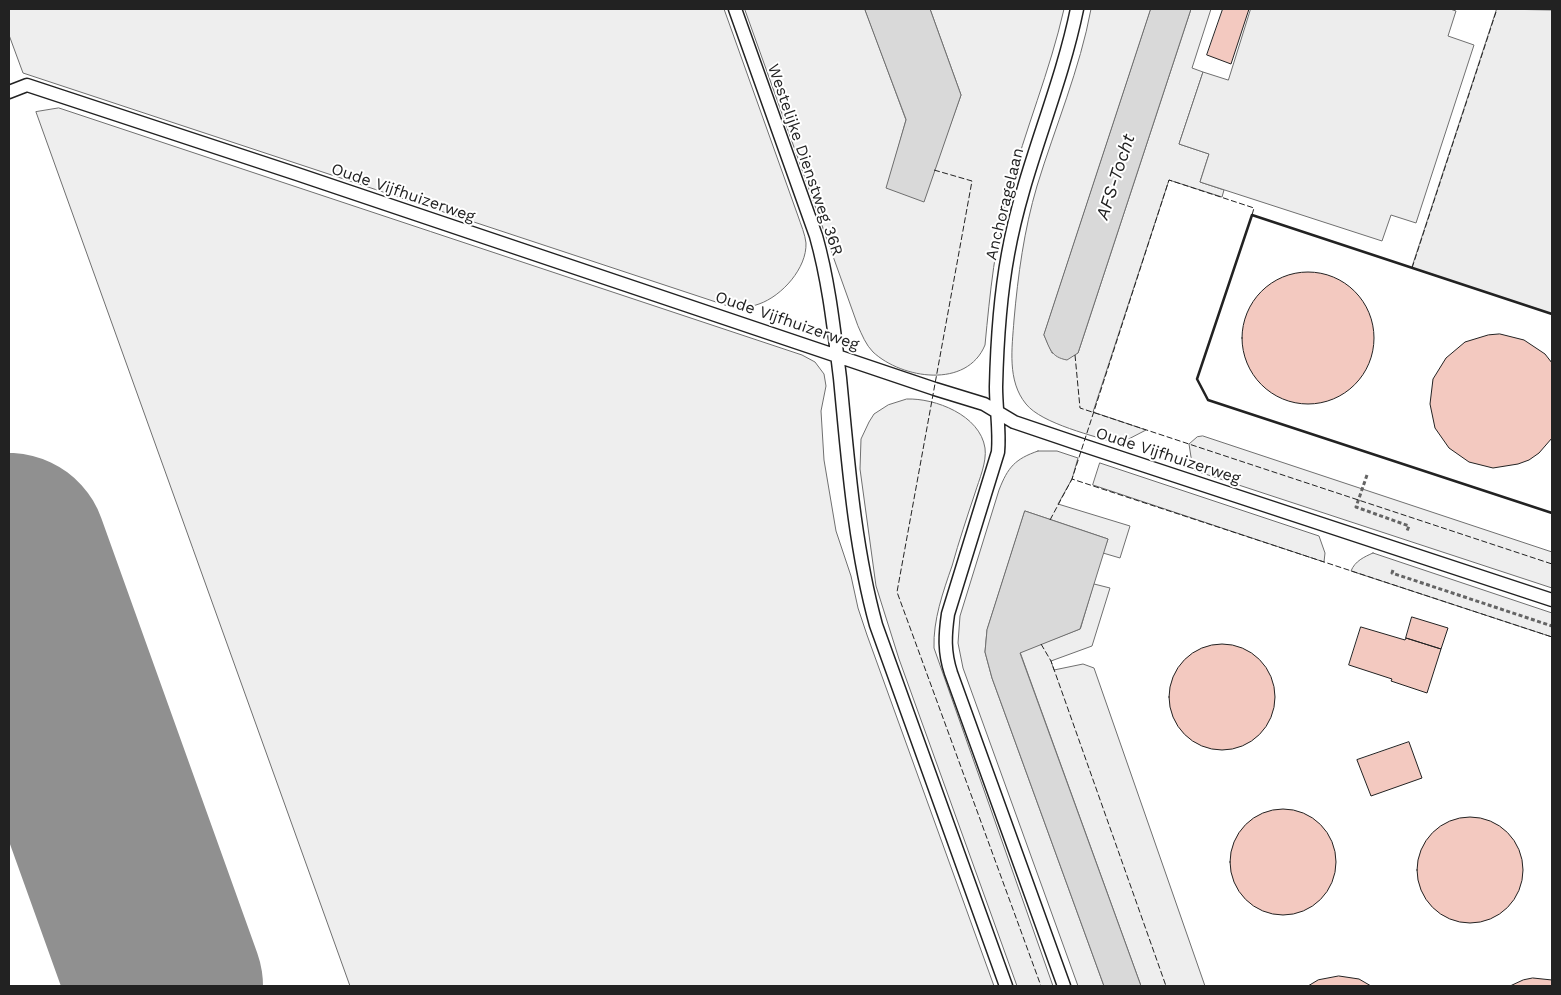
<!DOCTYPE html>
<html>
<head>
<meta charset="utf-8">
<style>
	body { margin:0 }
	#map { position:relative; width:1561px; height:995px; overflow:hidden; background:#fff; font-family:"Work Sans",sans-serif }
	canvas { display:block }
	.frame { position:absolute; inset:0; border:10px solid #222; pointer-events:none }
</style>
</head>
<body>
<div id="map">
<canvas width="1561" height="995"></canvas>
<div class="frame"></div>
</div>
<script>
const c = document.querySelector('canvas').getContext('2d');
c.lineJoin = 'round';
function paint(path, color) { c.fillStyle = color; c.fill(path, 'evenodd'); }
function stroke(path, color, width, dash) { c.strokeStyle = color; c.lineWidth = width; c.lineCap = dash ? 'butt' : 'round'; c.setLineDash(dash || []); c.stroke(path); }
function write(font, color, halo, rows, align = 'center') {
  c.font = font + ' "Work Sans",sans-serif'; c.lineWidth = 4; c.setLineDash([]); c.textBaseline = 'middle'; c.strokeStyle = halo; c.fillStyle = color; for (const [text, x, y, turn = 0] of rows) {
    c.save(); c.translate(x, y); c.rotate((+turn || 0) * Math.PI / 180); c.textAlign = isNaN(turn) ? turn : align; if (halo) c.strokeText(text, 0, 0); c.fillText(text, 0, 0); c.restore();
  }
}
const green = new Path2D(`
	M9,9H724L798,216C801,225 805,234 806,243C807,268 782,296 759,304C749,308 739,306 728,306L23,73L9,35Z
	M745,9H865L906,120L887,188L934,170L961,95L930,9H1064C1050,71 1025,130 1009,191C995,242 990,293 985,345C967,389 902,379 873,352C866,345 862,335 858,326Z
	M1091,9H1151L1044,335L1052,353H1078L1191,9H1211L1192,68L1203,72L1179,144L1209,154L1200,182L1224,190L1222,197L1169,180L1093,412L1146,430L1119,444C1095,436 1042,424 1026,404C1007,381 1012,348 1014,320C1018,275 1024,230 1037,186C1055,127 1080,69 1091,9Z
	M59,108L802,355L815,362L824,374L826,386L821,411L824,460L836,531L851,576L858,608L867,635L994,986H350L36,112Z
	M907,399C935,398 980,415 985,448C987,462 979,480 975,493C967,517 959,541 952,566C943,592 933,620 934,648L1053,986H1017L899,659L876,586L860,469L861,439L869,422L874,414L888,405Z
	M1203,436L1552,552V588L1193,470L1189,444L1197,437Z
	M1038,451H1057L1078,458L1072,479L1058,504L1130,526L1120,558L1103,553L1108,539L1025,511L987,630L985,652L992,678L1104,986H1078L963,668L958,643L960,616L999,490C1008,467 1015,459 1038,451Z
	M1100,463L1319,536L1325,553L1324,562L1093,485Z
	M1373,553L1552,613V637L1351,571C1355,561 1364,557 1373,553Z
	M1094,584L1110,588L1092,646L1051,661L1054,670L1083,664L1094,668L1205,986H1141L1020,652L1080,629Z`);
paint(green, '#eee');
stroke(green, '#6f6f6f', 1);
const parking = new Path2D(`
	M1251,9H1450L1456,11L1448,36L1474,45L1416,223L1391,215L1382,241L1200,182L1209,154L1179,144L1203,72L1228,80Z
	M1497,9L1552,10V314L1412,268Z`);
paint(parking, '#ededed');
stroke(parking, '#6f6f6f', 1);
const water = new Path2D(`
	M865,9H930L961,95L924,202L886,188L906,120Z
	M1151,9H1191L1078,353L1067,360C1051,357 1050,349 1044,335Z
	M1025,511L1108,539L1080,629L1020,653L1141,986H1104L992,678L985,652L987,630Z`);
paint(water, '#d9d9d9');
stroke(water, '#6f6f6f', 1);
stroke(new Path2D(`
	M9,551L165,986`), '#909090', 196);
const building = new Path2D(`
	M1223,9H1249L1231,64L1207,55Z
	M1242 338a66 66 0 1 1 132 0a66 66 0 1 1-132 0Z
	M1500,334L1524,340L1545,354L1552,363V438L1539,453L1529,460L1518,464L1493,468L1469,462L1449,448L1435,428L1430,404L1433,379L1446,358L1465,342L1488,335Z
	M1412,617L1448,628L1441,649L1406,638Z
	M1361,627L1405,640L1406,638L1441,649L1427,693L1391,681L1392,679L1349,665Z
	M1169 697a53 53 0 1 1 106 0a53 53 0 1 1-106 0Z
	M1409,742L1422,778L1371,796L1357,760Z
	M1230 862a53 53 0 1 1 106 0a53 53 0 1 1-106 0Z
	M1417 870a53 53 0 1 1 106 0a53 53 0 1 1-106 0Z
	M1339,976L1359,979L1371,986H1308L1318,980Z
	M1533,978L1552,980V986H1510L1523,980Z`);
paint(building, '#f3c9c0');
stroke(building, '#222', 1);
const service = new Path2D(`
	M735,9L816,236C829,282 834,330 840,378C848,460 854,545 876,625L1006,986
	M9,92L27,85L297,174L935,389L984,404L1014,422L1082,445L1552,600
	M1064,986L951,673C944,652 945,635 948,614L998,452C1000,430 996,409 996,387C997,344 1000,297 1008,254C1023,170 1060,92 1077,9`);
stroke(service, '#222', 15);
stroke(new Path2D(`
	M1367,475L1356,507L1409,526L1407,531
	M1393,570L1392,573L1552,626`), '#646464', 3, [4, 2.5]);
stroke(service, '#fff', 12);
stroke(new Path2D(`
	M934,170L972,181L897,592L1041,986
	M1252,215L1254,208L1169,180L1072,479L1552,637
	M1412,268L1497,9
	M1075,355L1080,408L1552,564
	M1050,520L1072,479
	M1041,644L1051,661L1166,986`), '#222', 1, [6, 2.5]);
stroke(new Path2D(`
	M1552,314L1252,215L1197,379L1208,400L1552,513`), '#222', 2.5);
write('16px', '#222', '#fff', [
	["Westelijke Dienstweg 36R",805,160,71],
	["Oude Vijfhuizerweg",403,193,19],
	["Anchoragelaan",1005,204,-76],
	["Oude Vijfhuizerweg",787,321,19],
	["Oude Vijfhuizerweg",1168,456,18]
]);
write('italic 18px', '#222', '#fff', [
	["AFS-Tocht",1116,177,-72]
]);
</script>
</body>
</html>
